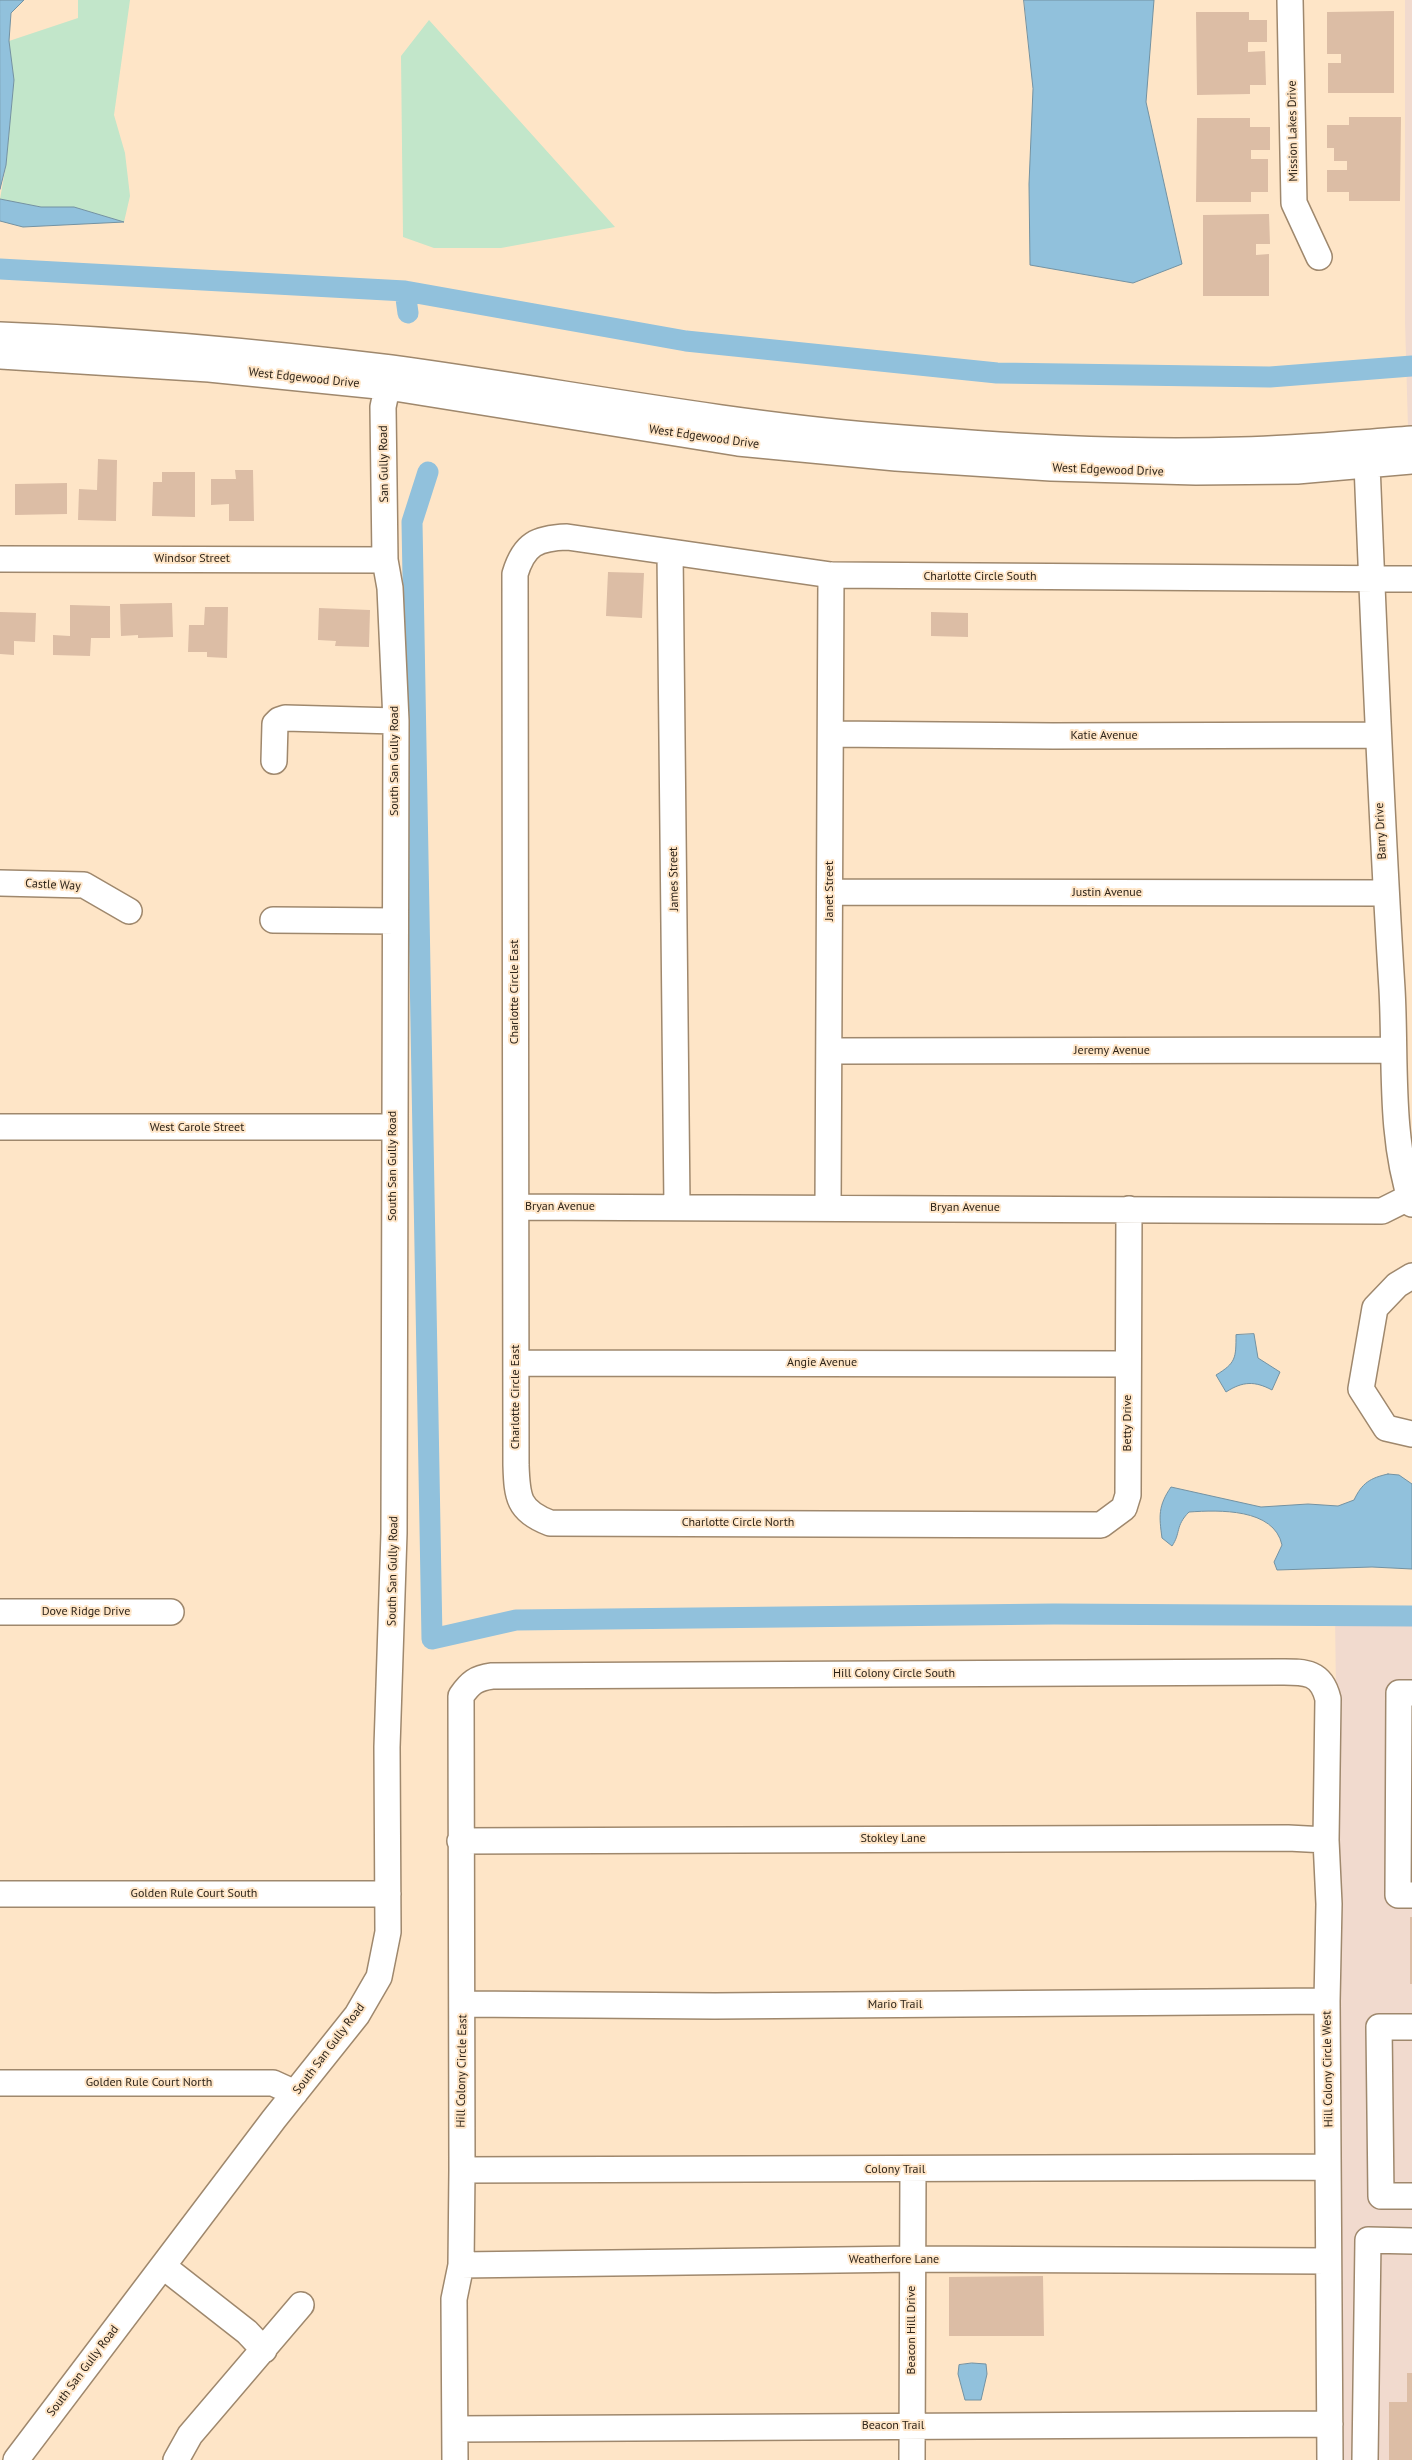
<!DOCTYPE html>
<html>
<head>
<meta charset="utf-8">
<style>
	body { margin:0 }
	canvas { display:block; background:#fee5c7 }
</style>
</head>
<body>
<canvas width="1412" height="2460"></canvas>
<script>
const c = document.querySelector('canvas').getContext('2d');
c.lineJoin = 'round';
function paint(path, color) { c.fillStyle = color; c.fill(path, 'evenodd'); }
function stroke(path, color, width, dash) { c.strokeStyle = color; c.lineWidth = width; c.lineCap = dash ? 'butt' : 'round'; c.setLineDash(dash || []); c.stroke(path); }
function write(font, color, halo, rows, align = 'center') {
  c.font = font + ' "PT Sans",sans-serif'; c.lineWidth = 4; c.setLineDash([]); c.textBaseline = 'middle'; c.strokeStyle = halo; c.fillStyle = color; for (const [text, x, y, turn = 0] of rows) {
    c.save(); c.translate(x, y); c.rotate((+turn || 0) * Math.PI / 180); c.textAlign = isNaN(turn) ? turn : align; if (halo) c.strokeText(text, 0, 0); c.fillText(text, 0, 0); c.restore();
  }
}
paint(new Path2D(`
	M1405,0H1412V427L1408,428L1405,321Z
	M1412,1613V2460H1341L1339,2344L1342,2175L1335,1614Z`), '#f1dace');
paint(new Path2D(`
	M78,0H130L114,115L125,153L130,196L124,222L74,207H41L0,199L6,165L14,80L9,41L78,18Z
	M429,20L615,227L501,248H434L403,237L401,56Z`), '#c2e6ca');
const water = new Path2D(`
	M0,0H24L11,13L9,41L14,80L6,165L0,189Z
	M1024,0H1154L1146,102L1182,264L1133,283L1030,265L1029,184L1033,89Z
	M0,199L41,207H74L124,222L23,227L0,221Z
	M1254,1334L1258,1358L1280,1372L1272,1390C1255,1381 1243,1381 1226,1392L1216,1375C1236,1363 1236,1358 1236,1335Z
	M1388,1474L1399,1475L1412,1484V1569L1372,1567L1277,1570L1274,1562L1282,1545C1274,1508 1219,1510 1189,1512C1175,1526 1181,1533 1172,1546L1162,1538C1159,1516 1158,1506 1171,1487L1261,1507L1308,1504L1338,1506L1354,1500C1362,1483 1370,1478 1388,1474Z
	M972,2363L986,2364L987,2374L981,2400H965L958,2374L959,2365Z`);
paint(water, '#91c1dc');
stroke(water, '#7392a2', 1);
stroke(new Path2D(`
	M0,269L405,291L686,341L997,373L1270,377L1412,366
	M405,291L408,313
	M428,472L412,522L432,1639L516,1620L1054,1614L1412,1616`), '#91c1dc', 21);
paint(new Path2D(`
	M1394,11V93H1328V63H1341V54H1327V12Z
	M1196,12H1249V20H1267V42H1248V52L1265,51L1266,85H1250V94L1197,95Z
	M1349,117H1401L1400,201H1349V192H1327V170H1347V161H1334V148H1327V125H1349Z
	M1197,118H1250V127H1270V150H1251V159H1268V192H1251V202H1196Z
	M1269,214L1270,244H1256V255L1269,254V296H1203V215Z
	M98,459L117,460L116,521L78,520L79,489L97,490Z
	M235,470H253L254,521H229V504L211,505V479H236Z
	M162,472H195V517L152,516L153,482H162Z
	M67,483V514L15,515V484Z
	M608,572L644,573L642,618L606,616Z
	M172,603L173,637L138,638V635L121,636L120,604Z
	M70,605L110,606V638H91L90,656L53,655V635L70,636Z
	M205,607H228L227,658L207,657V652H188L189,625H204Z
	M319,608L370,610L369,647L335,646L336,641L318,640Z
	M0,612L36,613L35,642L14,641V655L0,654Z
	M931,612L968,613V637L931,636Z
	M1408,1788H1412V1880H1408Z
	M1410,1917H1412V1984H1410Z
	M1043,2276L1044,2336H949V2277Z
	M1407,2373H1412V2460H1389V2402H1407Z`), '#dcbda5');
const minor = new Path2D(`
	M1290,0L1294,203L1319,257
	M0,335C131,340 261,352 391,368C553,390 715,422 878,436C999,446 1120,454 1241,450C1298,449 1355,443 1412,439
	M0,356L209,369L388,387L738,443L896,458L1051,468L1196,472L1297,471L1412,461
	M1367,464C1374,639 1381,814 1392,989C1396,1060 1389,1135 1412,1204
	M670,552L677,1206
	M0,559L385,560
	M831,734L1053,736L1377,735
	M274,761L275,724L279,720L285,718L396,721
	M0,883L84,885L129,911
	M830,892L1384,893
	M273,920L395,921
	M830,1051L1393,1050
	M0,1127H393
	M517,1207L1382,1211L1410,1197
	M828,1208L831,575
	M1129,1209L1128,1495L1124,1508L1101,1525L550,1523C518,1511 517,1497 516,1465L515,574C524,544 537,538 567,537L831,575L1412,579
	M1412,1276L1397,1285L1375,1308L1361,1389L1386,1428L1412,1434
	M516,1363L1128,1364
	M0,1612H171
	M1412,1693H1399L1398,1895H1412
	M460,1841L1288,1838L1326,1840
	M0,1894H388
	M463,2004L715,2006L1327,2001
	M1412,2027H1379L1381,2196H1412
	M0,2083H273L295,2093
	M462,2170L1328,2167
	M461,2265L913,2259L1328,2261
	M164,2267L247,2332L264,2350
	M456,2429L1330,2424
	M16,2460L274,2119L357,2015L379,1977L388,1932L387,1747L394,1533L396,721L390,588L385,560L383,407L391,369
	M176,2460L190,2435L301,2305
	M455,2460L454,2299L461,2265L462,2170L461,1696C470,1683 476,1678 492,1676L1278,1672C1303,1672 1321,1670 1328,1699L1326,1840L1329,1904L1327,2001L1330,2460
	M912,2460L913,2170
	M1365,2460L1368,2240L1412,2241`);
stroke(minor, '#9f886d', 28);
stroke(minor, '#fff', 25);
write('12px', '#2e2419', '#fee5c7', [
	["Mission Lakes Drive",1293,131,-91],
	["West Edgewood Drive",304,378,6],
	["West Edgewood Drive",704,437,8],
	["San Gully Road",384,464,-91],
	["West Edgewood Drive",1108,470,2],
	["Windsor Street",192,559],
	["Charlotte Circle South",980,577],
	["Katie Avenue",1104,736],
	["South San Gully Road",395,761,-90],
	["Barry Drive",1381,831,-93],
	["James Street",674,879,-91],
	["Castle Way",53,885,3],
	["Janet Street",830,891,-90],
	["Justin Avenue",1107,893],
	["Charlotte Circle East",515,992,-90],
	["Jeremy Avenue",1112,1051],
	["West Carole Street",197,1128],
	["South San Gully Road",393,1166,-90],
	["Bryan Avenue",560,1207],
	["Bryan Avenue",965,1208],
	["Angie Avenue",822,1363],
	["Charlotte Circle East",516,1397,-90],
	["Betty Drive",1128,1423,-90],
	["Charlotte Circle North",738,1523],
	["South San Gully Road",393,1571,-89],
	["Dove Ridge Drive",86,1612],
	["Hill Colony Circle South",894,1674],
	["Stokley Lane",893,1839],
	["Golden Rule Court South",194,1894],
	["Mario Trail",895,2005],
	["South San Gully Road",329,2049,-53],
	["Hill Colony Circle West",1328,2069,-91],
	["Hill Colony Circle East",462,2071,-89],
	["Golden Rule Court North",149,2083],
	["Colony Trail",895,2170],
	["Weatherfore Lane",894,2260],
	["Beacon Hill Drive",912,2330,-90],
	["South San Gully Road",83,2371,-53],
	["Beacon Trail",893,2426]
]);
</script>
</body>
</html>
